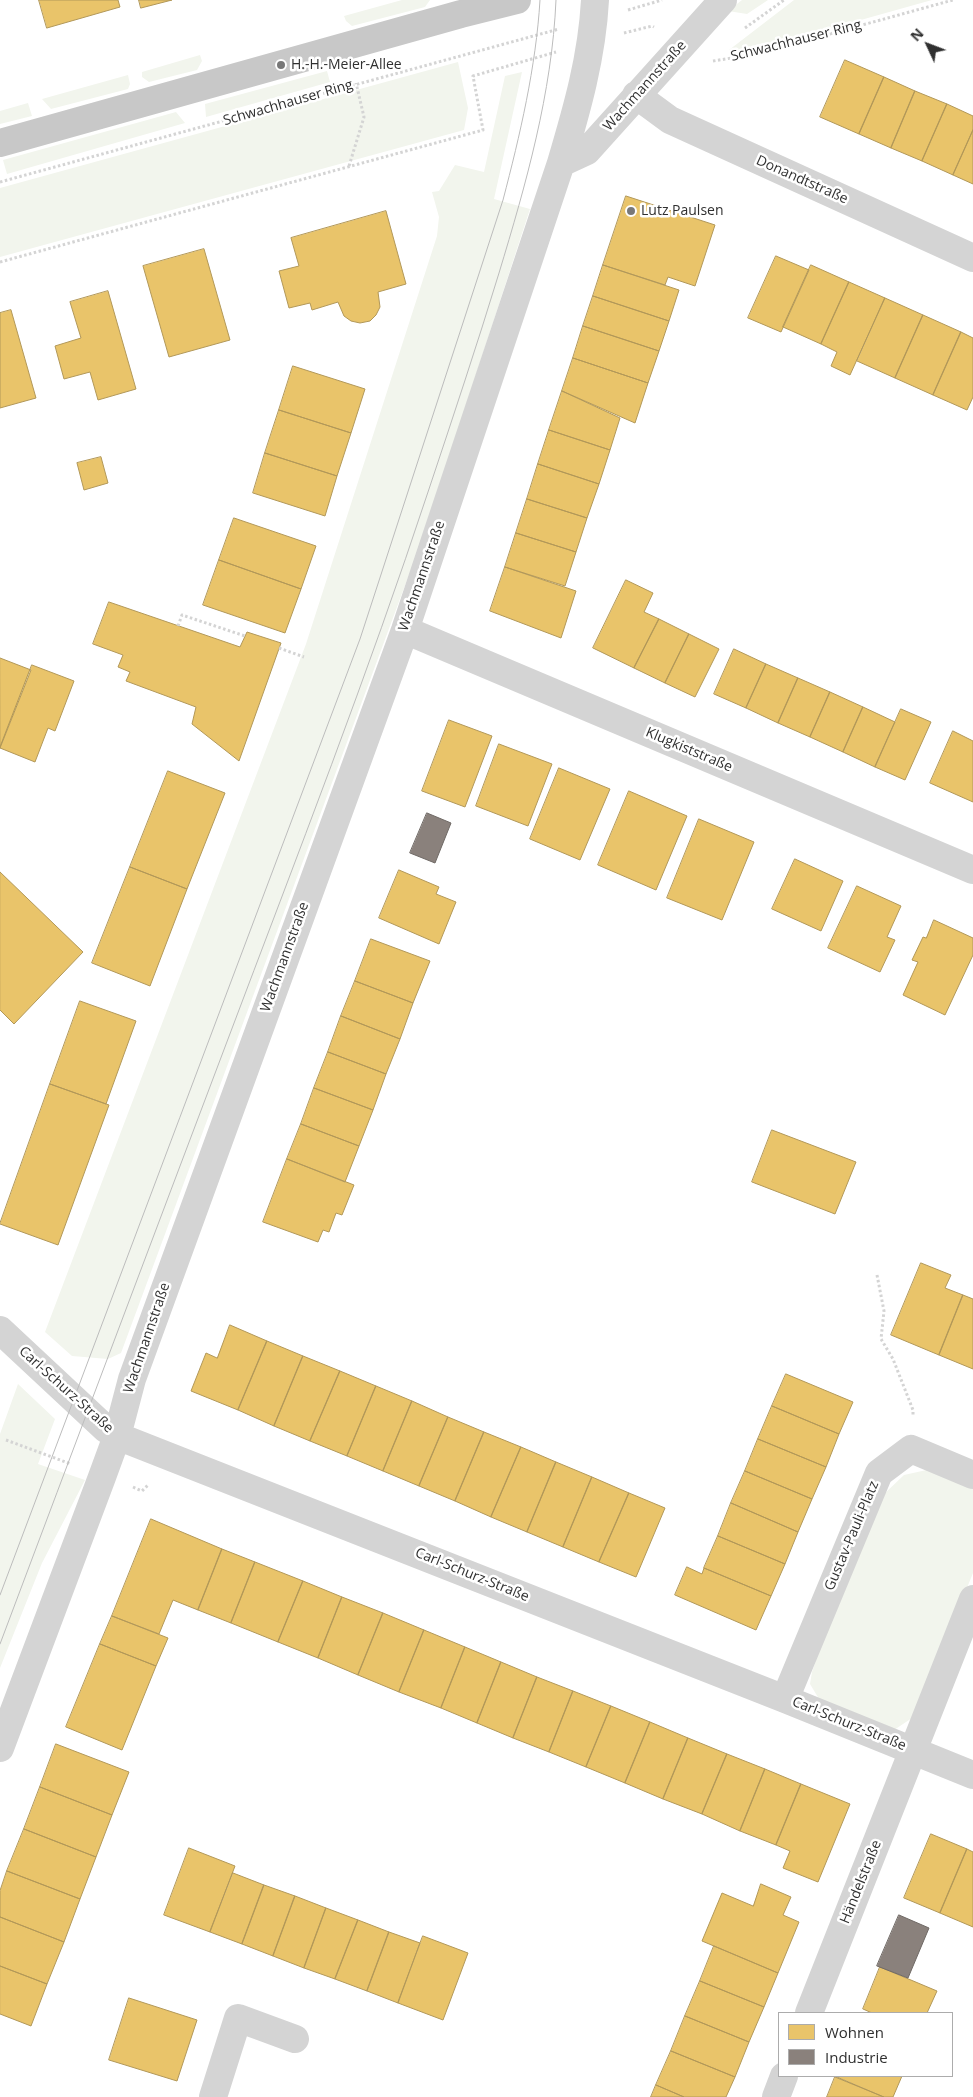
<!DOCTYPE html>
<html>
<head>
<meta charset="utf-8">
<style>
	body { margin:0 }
	#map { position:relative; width:973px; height:2097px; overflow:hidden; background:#fff; font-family:"Open Sans",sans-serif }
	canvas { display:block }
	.legend { position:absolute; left:778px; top:2012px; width:175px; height:65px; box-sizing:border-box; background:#fff; border:1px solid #acacac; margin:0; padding:6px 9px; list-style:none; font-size:15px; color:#303030 }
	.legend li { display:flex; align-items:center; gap:10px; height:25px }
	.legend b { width:25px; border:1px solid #acacac }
	.north { position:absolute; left:903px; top:20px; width:50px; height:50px; -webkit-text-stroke:4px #fff; paint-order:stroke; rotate:313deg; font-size:14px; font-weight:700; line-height:20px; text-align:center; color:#303030 }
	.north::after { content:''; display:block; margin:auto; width:18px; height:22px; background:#303030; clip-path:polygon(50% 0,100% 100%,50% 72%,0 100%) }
</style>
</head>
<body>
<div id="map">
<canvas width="973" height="2097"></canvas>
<ul class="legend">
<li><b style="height:14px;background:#e9c46a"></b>Wohnen</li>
<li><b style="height:14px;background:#8a817c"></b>Industrie</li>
</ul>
<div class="north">N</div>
</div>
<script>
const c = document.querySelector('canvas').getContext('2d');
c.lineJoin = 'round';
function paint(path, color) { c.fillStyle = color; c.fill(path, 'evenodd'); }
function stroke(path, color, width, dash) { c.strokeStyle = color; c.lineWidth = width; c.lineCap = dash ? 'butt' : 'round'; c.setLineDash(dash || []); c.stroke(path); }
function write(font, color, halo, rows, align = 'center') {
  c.font = font + ' "Open Sans",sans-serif'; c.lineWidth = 5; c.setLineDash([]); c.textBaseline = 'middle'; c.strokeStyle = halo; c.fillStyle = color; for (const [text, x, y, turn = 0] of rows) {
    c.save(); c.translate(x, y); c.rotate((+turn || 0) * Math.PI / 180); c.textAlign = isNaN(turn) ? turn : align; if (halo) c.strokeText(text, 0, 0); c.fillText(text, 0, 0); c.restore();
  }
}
paint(new Path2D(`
	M402,0H430L425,7L352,26L346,21L344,16Z
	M742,0H768L747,14L728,11Z
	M794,0H932L736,55L729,50Z
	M200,55L202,61L197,70L149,82L142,77V72Z
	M458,62L468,108L464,130L0,257V188Z
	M327,71L330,82L206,117L205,104Z
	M522,72L494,199L530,209L424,534L121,1353L108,1359L72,1356L45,1332L306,644L437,236L439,217L432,192L439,191L455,165L484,172L505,76Z
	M128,75L130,84L128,89L51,109L42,99Z
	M28,103L32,116L0,124V111Z
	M176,112L185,123L7,174L3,160Z
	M18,1384L55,1419L38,1464L85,1480L42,1563L0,1668V1434Z
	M931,1469L968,1484L973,1489V1573L915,1716L894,1730L819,1699L810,1684L812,1672L825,1633L883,1495L904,1475Z`), '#f2f5ed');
const homes = new Path2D(`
	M39,0H118L120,7L47,28Z
	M139,0H172L141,8Z
	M845,60L884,77L859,134L820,117Z
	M884,77L915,91L891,148L859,134Z
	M915,91L947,104L922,161L891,148Z
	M947,104L973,116V130L953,175L922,161Z
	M973,130V184L953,175Z
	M626,196L715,225L695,286L668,277L665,285L603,265Z
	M386,211L406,284L378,292L380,307L376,315L370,321L360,323L351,321L344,316L338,302L312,310L310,303L289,308L279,271L299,266L291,238Z
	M204,249L230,340L169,357L143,266Z
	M776,256L809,270L781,332L748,318Z
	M603,265L679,290L669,321L593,296Z
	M811,265L849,282L821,344L783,327Z
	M849,282L885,298L850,375L831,366L837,352L821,344Z
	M108,291L136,389L98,400L90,372L64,379L55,346L81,338L70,302Z
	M593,296L669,321L659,351L583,326Z
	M885,298L923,315L895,378L857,361Z
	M11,310L36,398L0,408V313Z
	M923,315L961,332L933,395L895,378Z
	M583,326L659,351L648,383L573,358Z
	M961,332L973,338V397L967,410L933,395Z
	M573,358L648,383L635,423L562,391Z
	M293,366L365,389L351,433L279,410Z
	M562,391L620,418L610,450L549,430Z
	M279,410L351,433L337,476L265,453Z
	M549,430L610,450L599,484L538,464Z
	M265,453L337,476L325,516L253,493Z
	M101,457L108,483L84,490L77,463Z
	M538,464L599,484L587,518L527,499Z
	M527,499L587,518L576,552L516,533Z
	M234,518L316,546L301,589L219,560Z
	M516,533L576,552L565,586L505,567Z
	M219,560L301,589L285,633L203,605Z
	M505,567L576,591L561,638L490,611Z
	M626,580L653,593L644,612L659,619L634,668L593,648Z
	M109,602L240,647L247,632L281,643L239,761L192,724L196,707L126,681L130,672L118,667L123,655L93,644Z
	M659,619L689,634L665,683L634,668Z
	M689,634L719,649L695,697L665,683Z
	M734,649L766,664L746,708L714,694Z
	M0,658L31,670L0,748Z
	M766,664L798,678L778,723L746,708Z
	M32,665L74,681L55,731L48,728L35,762L0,748Z
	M798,678L830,692L810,737L778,723Z
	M830,692L863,707L843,752L810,737Z
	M863,707L895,722L875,767L843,752Z
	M901,709L931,722L905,780L875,767Z
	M449,720L492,736L465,807L422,791Z
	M953,731L973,741V802L930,783Z
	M499,744L552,764L528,826L476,806Z
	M559,768L610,789L580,860L530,839Z
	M168,771L225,793L187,889L130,867Z
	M629,791L687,816L656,890L598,865Z
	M699,819L754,842L722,920L667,898Z
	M795,859L843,881L821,931L772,909Z
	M130,867L187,889L150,986L92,963Z
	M399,870L439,887L436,894L456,902L439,944L379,918Z
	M0,872L83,952L14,1024L0,1010Z
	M857,886L901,906L887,937L895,940L880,972L828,948Z
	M934,920L973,938V955L945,1015L903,995L918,962L912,960L923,937L926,938Z
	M371,939L430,961L413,1003L355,981Z
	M355,981L413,1003L400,1039L341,1016Z
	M80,1001L136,1021L106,1104L50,1084Z
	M341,1016L400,1039L386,1074L328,1052Z
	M328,1052L386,1074L373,1110L314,1088Z
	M50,1084L109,1105L58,1245L0,1224Z
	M314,1088L373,1110L359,1146L301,1124Z
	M301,1124L359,1146L345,1182L287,1159Z
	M772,1130L856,1162L835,1214L752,1182Z
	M287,1159L354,1185L342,1215L336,1213L329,1232L323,1230L318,1242L263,1222Z
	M921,1263L951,1275L945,1288L963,1295L939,1355L891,1335Z
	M963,1295L973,1299V1369L939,1355Z
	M230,1325L267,1341L238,1410L191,1391L206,1353L217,1358Z
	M267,1341L303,1356L274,1426L238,1410Z
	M303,1356L340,1371L310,1441L274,1426Z
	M340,1371L376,1386L347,1456L310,1441Z
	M786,1374L853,1402L839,1434L772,1406Z
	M376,1386L412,1401L383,1471L347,1456Z
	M412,1401L448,1417L419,1486L383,1471Z
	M772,1406L839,1434L826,1467L758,1439Z
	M448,1417L484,1432L455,1501L419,1486Z
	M484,1432L521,1447L491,1517L455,1501Z
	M758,1439L826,1467L812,1499L745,1471Z
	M521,1447L556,1462L527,1532L491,1517Z
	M556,1462L592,1477L563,1547L527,1532Z
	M745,1471L812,1499L798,1532L731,1503Z
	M592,1477L629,1493L599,1562L563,1547Z
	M629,1493L665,1508L636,1577L599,1562Z
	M731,1503L798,1532L785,1564L718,1536Z
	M151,1519L222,1549L198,1610L173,1600L159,1634L112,1616Z
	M718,1536L785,1564L771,1596L704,1568Z
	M222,1549L255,1562L231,1623L198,1610Z
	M255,1562L303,1581L278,1642L231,1623Z
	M687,1567L702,1574L704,1568L771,1596L756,1630L675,1595Z
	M303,1581L342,1597L318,1658L278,1642Z
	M342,1597L383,1613L358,1675L318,1658Z
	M383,1613L424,1630L399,1692L358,1675Z
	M112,1616L168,1638L156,1666L100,1644Z
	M424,1630L465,1647L441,1708L399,1692Z
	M100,1644L156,1666L122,1750L66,1727Z
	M465,1647L501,1662L477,1723L441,1708Z
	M501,1662L537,1677L513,1738L477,1723Z
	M537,1677L573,1691L549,1752L513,1738Z
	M573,1691L611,1706L586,1767L549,1752Z
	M611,1706L650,1722L625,1783L586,1767Z
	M650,1722L688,1738L663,1799L625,1783Z
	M688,1738L727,1754L702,1814L663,1799Z
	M56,1744L129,1772L112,1815L40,1787Z
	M727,1754L765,1769L740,1831L702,1814Z
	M765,1769L801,1784L776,1845L740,1831Z
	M801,1784L850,1804L818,1882L783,1868L790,1851L776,1845Z
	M40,1787L112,1815L96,1857L24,1829Z
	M24,1829L96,1857L80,1899L7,1871Z
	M931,1834L967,1849L940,1913L904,1898Z
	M189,1848L235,1866L210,1932L164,1915Z
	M967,1849L973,1852V1927L940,1913Z
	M7,1871L80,1899L64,1942L0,1917V1891Z
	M233,1873L264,1885L242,1944L210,1932Z
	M761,1884L791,1897L783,1915L799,1922L778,1973L702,1941L722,1893L753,1906Z
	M264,1885L295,1896L273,1956L242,1944Z
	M295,1896L326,1908L304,1968L273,1956Z
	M326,1908L358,1920L335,1979L304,1968Z
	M0,1917L64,1942L47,1984L0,1966Z
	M358,1920L389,1932L367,1991L335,1979Z
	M389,1932L420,1943L398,2003L367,1991Z
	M423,1936L468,1953L443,2020L398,2003Z
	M714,1946L778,1973L764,2007L700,1981Z
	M0,1966L47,1984L31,2026L0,2014Z
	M880,1967L937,1991L927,2013H872L863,2009Z
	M700,1981L764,2007L749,2042L685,2016Z
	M129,1998L197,2020L177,2081L109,2060Z
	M685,2016L749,2042L735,2077L671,2051Z
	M671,2051L735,2077L726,2097H684L656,2085Z
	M835,2076H902L893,2097H884Z
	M835,2077L884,2097H827Z
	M656,2085L684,2097H651Z`);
paint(homes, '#e9c46a');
stroke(homes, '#b29859', 1);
const industry = new Path2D(`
	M427,813L451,823L435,863L410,853Z
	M899,1915L929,1928L908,1978L877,1966Z`);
paint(industry, '#8a817c');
stroke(industry, '#6f6965', 1);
stroke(new Path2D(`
	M628,10L662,0
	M745,28L784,0
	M624,33L652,26L654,27
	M713,61L757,54L953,0
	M349,166L364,117L356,83
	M0,182L559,29
	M0,262L483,130L473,76L556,52
	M178,626L182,615L245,636
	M279,648L304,657
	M877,1275L884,1311L881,1339L893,1359L913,1410V1416
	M6,1440L71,1464
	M133,1487L142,1491L149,1484`), '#d4d4d4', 3, [2.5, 2.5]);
stroke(new Path2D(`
	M636,95L670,120L973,258
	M561,163L587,151L723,0
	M405,630L973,870
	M0,1330L106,1429L117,1436L785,1699L973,1775
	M785,1699L879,1473L911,1449L973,1475
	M0,1748L102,1477L117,1436L132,1379L405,630L561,163C577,109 592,57 595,0
	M809,2013L973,1599
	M213,2097L238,2018L295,2039
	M776,2097L784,2076`), '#d4d4d4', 28);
stroke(new Path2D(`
	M0,143L461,14L517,0`), '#c8c8c8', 28);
stroke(new Path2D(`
	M0,1595L360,639L503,200C520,135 536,67 540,0
	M0,1644C76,1442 152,1240 228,1039C297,856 368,674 429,489C453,417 477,345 499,273C526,184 552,93 556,0`), '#bcbcbc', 1);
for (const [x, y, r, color] of [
	[281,65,5,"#787878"],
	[631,211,5,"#787878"]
]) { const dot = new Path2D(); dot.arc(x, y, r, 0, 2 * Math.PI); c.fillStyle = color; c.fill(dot); stroke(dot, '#fff', 2); }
write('14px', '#303030', '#fff', [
	["Schwachhauser Ring",796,41,-14],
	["Wachmannstraße",645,86,-48],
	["Schwachhauser Ring",288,103,-16],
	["Donandtstraße",802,180,24],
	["Wachmannstraße",422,576,-71],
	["Klugkiststraße",689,750,23],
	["Wachmannstraße",285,957,-70],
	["Wachmannstraße",147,1338,-71],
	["Carl-Schurz-Straße",66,1390,42],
	["Gustav-Pauli-Platz",852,1536,-67],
	["Carl-Schurz-Straße",472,1575,22],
	["Carl-Schurz-Straße",849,1724,22],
	["Händelstraße",861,1882,-68]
]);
write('14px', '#303030', '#fff', [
	["H.-H.-Meier-Allee",291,65],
	["Lutz Paulsen",641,211]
], 'left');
</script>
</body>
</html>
